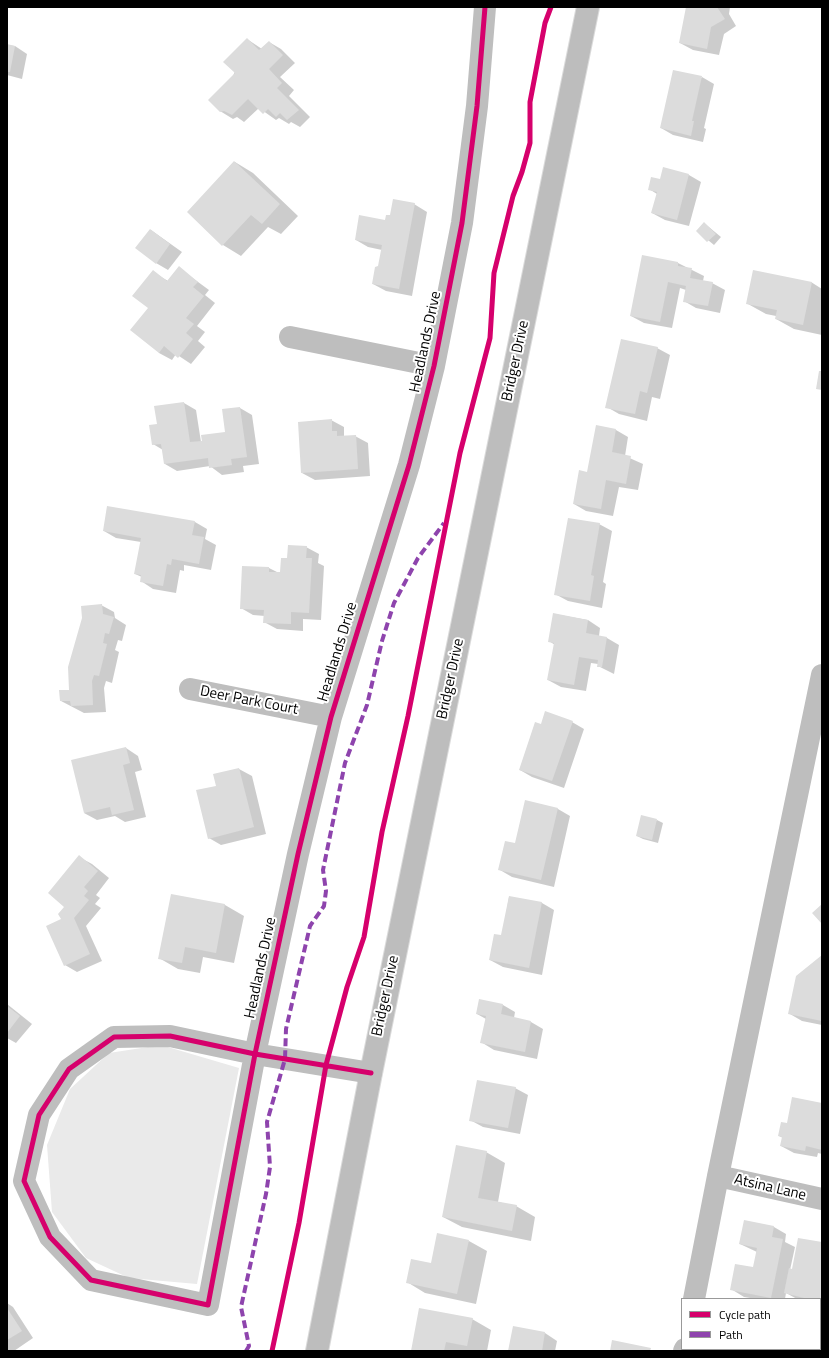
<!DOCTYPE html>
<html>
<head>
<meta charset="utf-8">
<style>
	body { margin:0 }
	#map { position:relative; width:829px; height:1358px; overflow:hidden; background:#fff; font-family:"Titillium Web",sans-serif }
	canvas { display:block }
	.frame { position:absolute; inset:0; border:8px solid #000; pointer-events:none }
	.legend { position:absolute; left:681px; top:1298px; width:140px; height:52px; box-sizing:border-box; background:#fff; border:1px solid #999; margin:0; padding:5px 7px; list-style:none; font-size:12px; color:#000 }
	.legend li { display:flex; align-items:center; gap:8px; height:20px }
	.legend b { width:20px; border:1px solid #999 }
</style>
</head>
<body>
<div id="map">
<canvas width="829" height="1358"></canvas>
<div class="frame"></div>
<ul class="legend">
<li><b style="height:5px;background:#d6006c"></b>Cycle path</li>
<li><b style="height:5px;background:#8e44ad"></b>Path</li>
</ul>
</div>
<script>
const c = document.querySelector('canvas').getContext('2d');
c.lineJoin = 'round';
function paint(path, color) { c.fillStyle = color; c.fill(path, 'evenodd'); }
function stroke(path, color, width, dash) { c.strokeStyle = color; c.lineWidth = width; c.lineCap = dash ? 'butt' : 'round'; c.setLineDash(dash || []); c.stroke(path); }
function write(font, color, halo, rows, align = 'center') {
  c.font = font + ' "Titillium Web",sans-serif'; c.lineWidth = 4; c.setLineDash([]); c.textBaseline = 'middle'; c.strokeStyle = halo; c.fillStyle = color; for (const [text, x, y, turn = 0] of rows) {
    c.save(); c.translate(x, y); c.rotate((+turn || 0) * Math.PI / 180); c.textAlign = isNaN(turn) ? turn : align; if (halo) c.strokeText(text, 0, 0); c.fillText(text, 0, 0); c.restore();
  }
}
paint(new Path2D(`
	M161,1045L239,1068L197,1284L129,1278L86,1258L52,1212L47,1145L70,1089L109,1053Z`), '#eaeaea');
paint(new Path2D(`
	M687,7H730L729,14L736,26L724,34L719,55L693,50L680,43Z
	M247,39L262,49L269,42L281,49L295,63L280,77L294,90L289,96L310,117L300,127L291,122L289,124L279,118L276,120L259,108L244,122L237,117L233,119L220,111Z
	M7,45L15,46L27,54L22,79L7,75Z
	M702,77L714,84L704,128L706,129L703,142L673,135L661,128Z
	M235,162L253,173L298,216L281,234L268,227L241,256L223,245Z
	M689,175L701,182L689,226L665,220L652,213L657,194L649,189L660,180Z
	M414,204L427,212L412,296L386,291L373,284L379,267L382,250L368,247L356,240L391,216Z
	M704,223L721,237L714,245L697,231Z
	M151,230L182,252L168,270L156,263Z
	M643,256L678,263L704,276L703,281L712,283L725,290L720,313L696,308L684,301L686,290L680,288L672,328L644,323L631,316Z
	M179,268L209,290L205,295L215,303L197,326L205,332L198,341L205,347L191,364L176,354L172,360L159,353L149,308L153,272L168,281Z
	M811,282L822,289V335L794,329L776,319V316L766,314L748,304Z
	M657,348L670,355L660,399L652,397L647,421L619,414L607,407Z
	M184,403L196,410L201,442L226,433L240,408L252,415L259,464L243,466L244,472L222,475L210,466L177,471L165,464L163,450L153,444L158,425Z
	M331,420L344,427V436H355L368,443L370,476L315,480L302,473Z
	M597,426L616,430L628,437L625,456L643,464L638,490L619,487L613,516L586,511L574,504L588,473Z
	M195,522L207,529L205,539L216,545L211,570L184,565V571L180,570L176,593L153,589L141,581L142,577L135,574L141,542L116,538L104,531Z
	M599,524L612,531L603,582L606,584L602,608L568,601L555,594Z
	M306,547L319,554L318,563L324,566L321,620L303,619V631L277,629L264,622L265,616L253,615L241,608L243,567L269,568L281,574L288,559Z
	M101,605L114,612L115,618L126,625L122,641L118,640L115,650L119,652L112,683L106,681L104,688L106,712L84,713L61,701L70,691Z
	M554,614L588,620L600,628L599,636L607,638L619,645L614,674L598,666V664L591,663L586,691L561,687L548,680L555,645L549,641Z
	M572,722L584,729L564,788L532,777L520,770L542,725Z
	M126,748L138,756L142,770L135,772L146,817L125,822L115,816L97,820L84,813Z
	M239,769L252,776L266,834L221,845L209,838L217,786Z
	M526,802L558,809L570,816L554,887L512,877L500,870L516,844Z
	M657,820L663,823L658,843L643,839L637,836Z
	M79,857L92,864L109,878L96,895L100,898L95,904L101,908L86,926L102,961L77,972L65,965L62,920Z
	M172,895L225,905L244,916L234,963L203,957L200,973L178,969L159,958Z
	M509,897L542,903L554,910L542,975L503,967L490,960L502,937Z
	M822,956V1025L802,1021L790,1014Z
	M7,1004L32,1024L16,1043L7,1038Z
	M503,1005L515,1012L514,1018L531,1022L543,1029L537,1059L494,1050L481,1042L486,1019L477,1014Z
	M515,1088L528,1095L520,1134L483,1127L470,1120Z
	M822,1104V1154L818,1153L817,1157L794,1153L781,1146L783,1138L779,1136L788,1125Z
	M486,1152L505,1163L498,1202L516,1206L535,1217L531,1241L462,1227L443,1217Z
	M745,1221L774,1227L786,1234L785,1242L795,1247L790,1270H793L822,1243V1314L820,1313V1299H797L786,1293L785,1299H756L744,1297L731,1289L754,1268L757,1252L740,1244Z
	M469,1241L487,1251L476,1304L425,1293L407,1282Z
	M7,1303L13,1307L33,1338L14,1351H7Z
	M472,1319L491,1330L487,1351H412Z
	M545,1333L557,1341L555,1351H509Z
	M722,1349H815L818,1351H721Z`), '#0003');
paint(new Path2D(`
	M686,7H717L725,19L711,27L707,49L679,43Z
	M247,38L259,50L269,41L283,55L269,69L282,83L277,88L299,110L287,120L280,113L276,117L268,109L263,114L248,99L232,115L224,111L220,112L208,100L235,73L223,62Z
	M7,44L15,46L10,72H7Z
	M673,70L702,76L692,121H694L691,136L660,128Z
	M234,161L280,204L262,224L251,215L222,246L187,212Z
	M663,167L689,174L677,220L651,213L657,192L648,190L651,177L660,179Z
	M393,199L415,203L399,289L372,284L375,267L378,266L382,245L355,240L359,215L385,220L386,215H390Z
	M704,222L716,234L707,242L696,231Z
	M150,229L170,244L156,264L135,248Z
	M642,255L678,262V266L692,268L690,278L713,282L708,306L683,302L686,286L668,282L660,322L630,316Z
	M179,266L198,282L193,287L204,296L186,318L194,324L186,333L193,339L178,358L164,346L159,353L130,330L148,308L132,296L153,270L167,281Z
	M753,270L812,282L803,325L775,319L777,310L746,304Z
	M621,339L658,347L647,393L640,391L635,414L605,408Z
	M819,371H822V390L816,389Z
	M184,402L190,442L202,441L201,435L225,432L222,409L240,407L247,457L231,459L232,465L209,468L208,458L164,464L161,444L152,445L149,425L157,424L154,406Z
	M332,419V431H337V436L356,435L358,469L301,473L298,422Z
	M596,425L616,429L612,452L631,456L626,484L606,480L601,509L573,504L579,470L587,472Z
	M107,506L195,521L192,535L204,537L199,564L172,559L171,565L167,564L163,586L140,582L141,575L134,574L141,538L103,531Z
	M568,518L600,523L591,575L594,576L590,601L554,595Z
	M288,545L307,546L306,558H312L309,613L291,612V624L263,623L264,610L240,609L242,566L269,567V572H280L281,558H287Z
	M102,604L103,614L114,617L109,634L105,633L103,643L107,644L99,676L94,675L92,681L93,705L71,706L70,701H60L59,690H69L68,667L82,618L81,606Z
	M553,613L588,620L586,633L607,637L602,667H597L598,660L579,657L574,685L547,680L554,643L548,642Z
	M545,711L573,721L552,781L519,770L535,722L541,724Z
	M126,747L130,763L123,765L134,810L112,815L110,807L84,813L71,760Z
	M239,768L254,827L208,839L196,790L216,786L213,774Z
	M525,800L558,808L541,880L498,870L505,841L515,843Z
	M641,815L657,819L652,840L636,836Z
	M79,855L98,871L84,887L88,891L84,896L89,900L74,918L90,954L64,966L46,926L61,919L58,914L64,907L48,893Z
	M171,894L225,904L216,953L185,947L182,963L158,959Z
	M509,896L542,902L529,968L489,960L494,934L501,935Z
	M822,904V924L812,913Z
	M822,955V1021L788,1014L796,976Z
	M479,999L503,1004L501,1014L531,1021L525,1052L480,1043L486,1016L476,1014Z
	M7,1006L20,1016L7,1033Z
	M477,1080L516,1087L508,1128L469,1121Z
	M792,1097L822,1103V1150L806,1146L805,1151L780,1146L782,1137L778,1136L781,1122L787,1123Z
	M456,1145L487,1151L478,1198L517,1205L512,1231L442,1217Z
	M744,1220L774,1226L772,1237L783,1239L771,1298L730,1290L735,1264L753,1267L757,1248L739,1244Z
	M437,1233L469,1240L457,1294L406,1283L411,1259L431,1263Z
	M798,1238L822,1242V1309H820V1299H808L784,1293L789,1268L792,1269Z
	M7,1308L22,1331L7,1340Z
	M419,1308L473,1318L467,1346L446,1342L444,1351H411Z
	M513,1326L545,1332L542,1351H508Z
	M612,1340L651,1348L650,1351H610Z
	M721,1349H758V1351H720Z
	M778,1349H809L808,1351H778Z`), '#dcdcdc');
const major = new Path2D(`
	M317,1351L371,1073L588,7`);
stroke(major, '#dbdbdb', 24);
stroke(new Path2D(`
	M290,337L434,366
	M190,689L331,717
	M371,1073L255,1054L170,1036L114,1037L69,1069L39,1115L24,1181L50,1237L91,1280L208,1305L255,1054L298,854L331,717L409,465L434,366L462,223L477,106L485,7
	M718,1176L822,1199
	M694,1299L718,1176L822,675
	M684,1351L685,1349`), '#bebebe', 22);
stroke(major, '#bdbdbd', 22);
stroke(new Path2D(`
	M246,1351L249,1346L241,1307L266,1194L270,1167L267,1122L285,1059L286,1029L310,926L324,906L326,891L323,870L345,763L367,705L382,641L394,603L418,558L444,523`), '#8e44ad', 4, [8, 4]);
stroke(new Path2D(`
	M371,1073L255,1054L170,1036L114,1037L69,1069L39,1115L24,1181L50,1237L91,1280L208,1305L255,1054L298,854L331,717L409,465L434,366L462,223L477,106L485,7
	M272,1351L299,1223L326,1065L347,987L364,937L382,832L408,716L460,453L490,338L494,273L513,196L522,172L530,143V102L545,23L551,7`), '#d6006c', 5);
write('15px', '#000', '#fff', [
	["Headlands Drive",426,342,-78],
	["Bridger Drive",516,361,-78],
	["Headlands Drive",338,652,-73],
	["Bridger Drive",451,679,-78],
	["Deer Park Court",249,701,11],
	["Headlands Drive",261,968,-78],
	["Bridger Drive",386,996,-78],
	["Atsina Lane",770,1188,13]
]);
</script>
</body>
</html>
